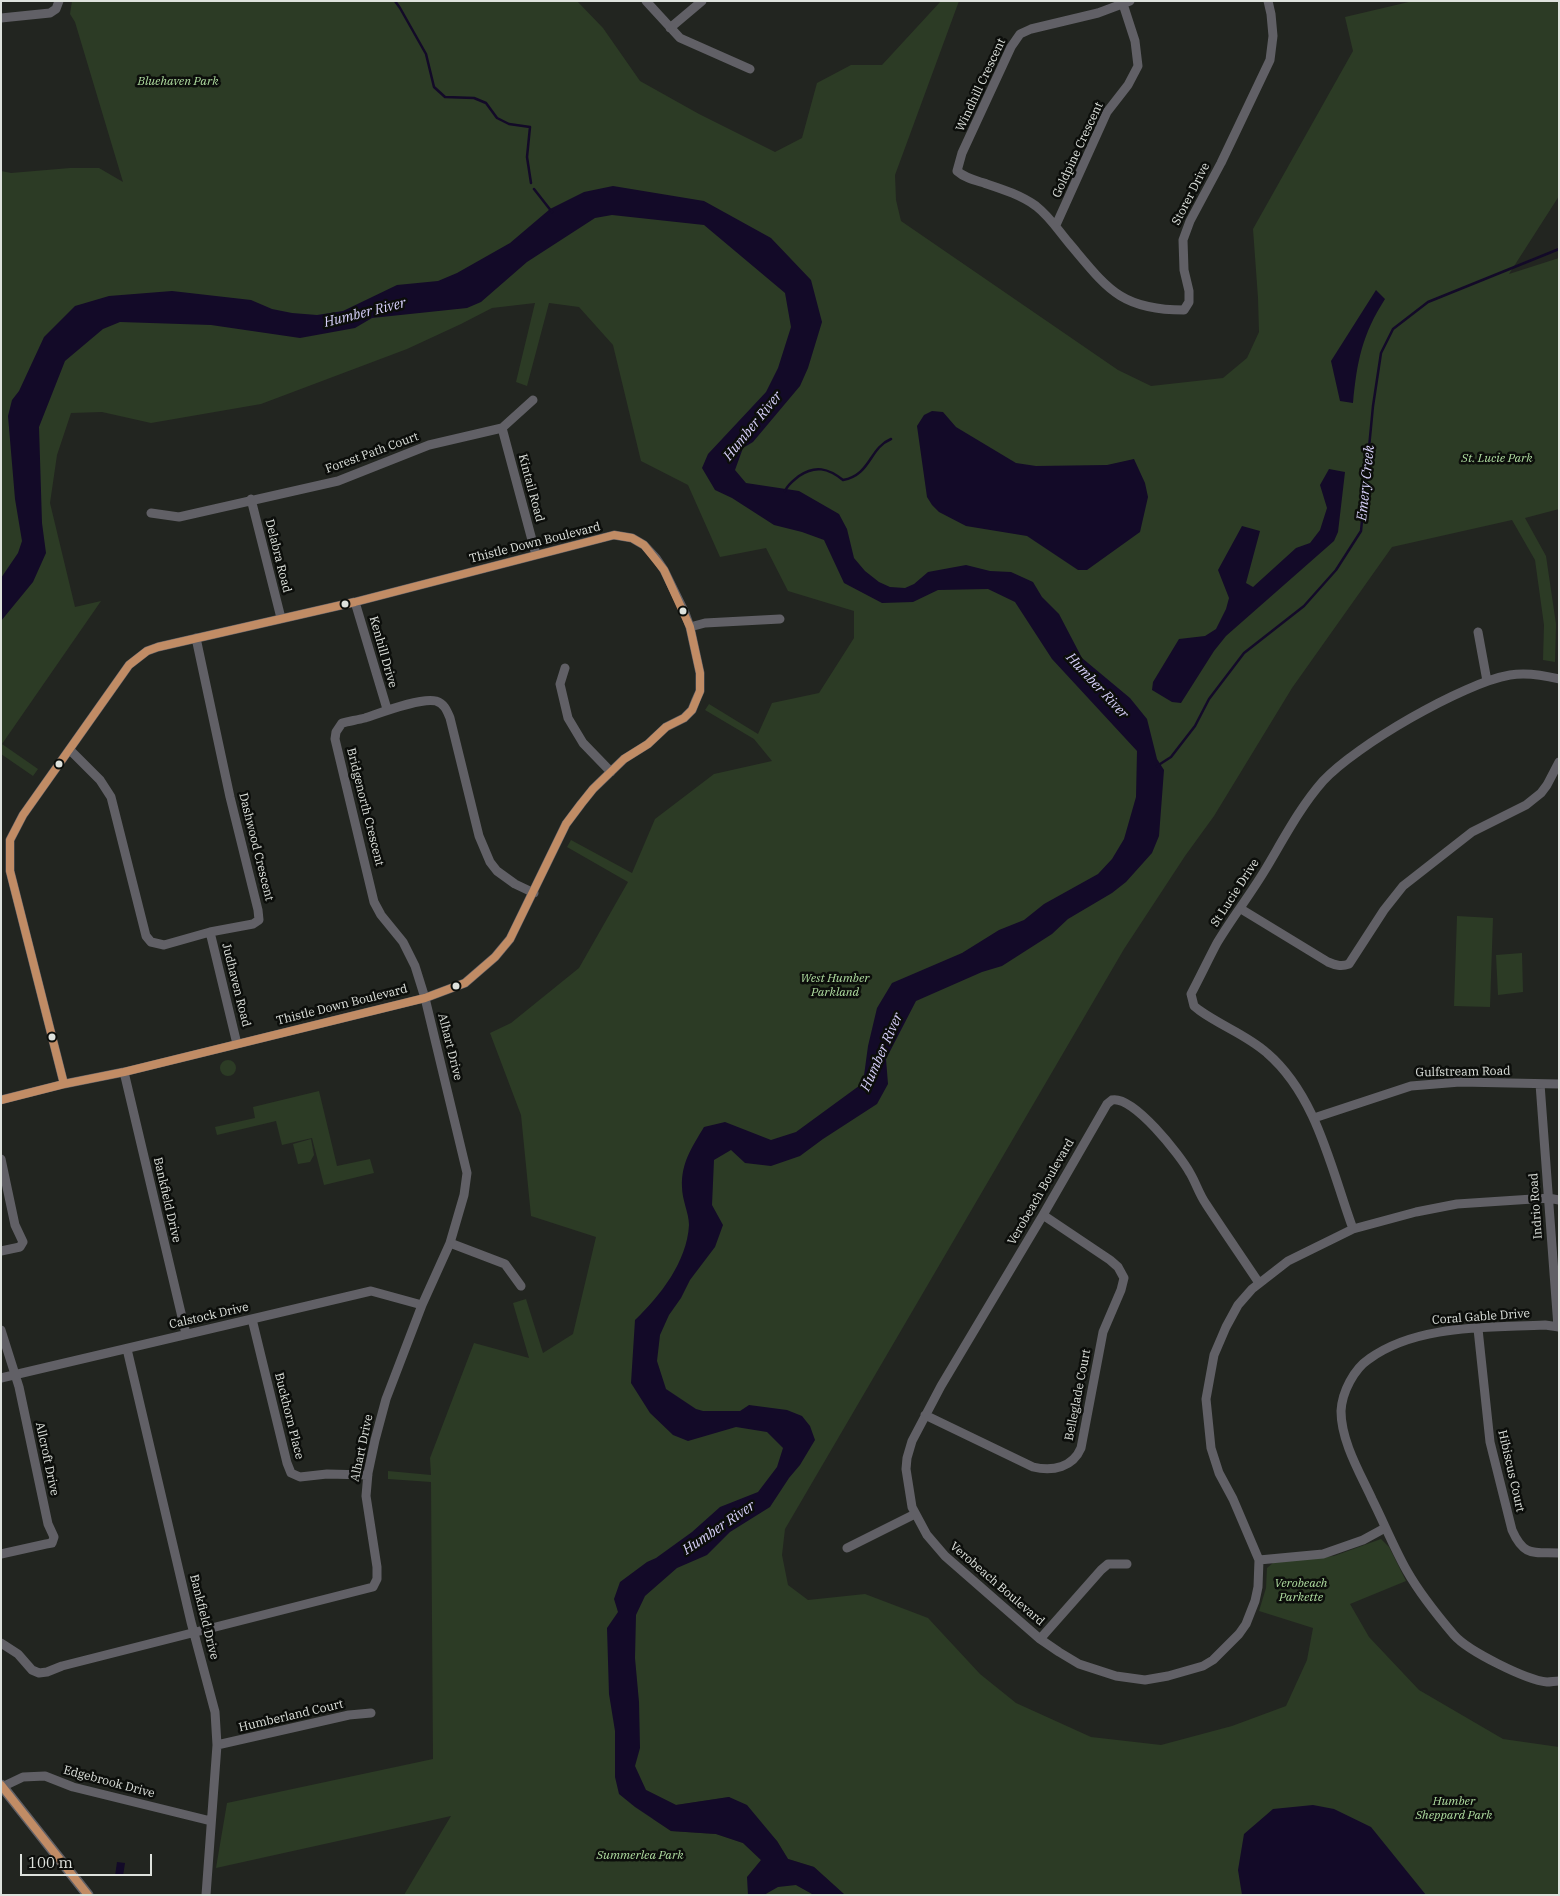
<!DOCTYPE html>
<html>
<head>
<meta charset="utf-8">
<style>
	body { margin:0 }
	#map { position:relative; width:1560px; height:1896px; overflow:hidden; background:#222520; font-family:"IBM Plex Serif",serif }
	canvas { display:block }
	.frame { position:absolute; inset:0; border:2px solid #dee2dd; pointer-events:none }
	.scale { position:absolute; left:20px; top:1854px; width:132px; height:22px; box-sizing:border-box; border:2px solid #dee2dd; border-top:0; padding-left:6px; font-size:15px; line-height:18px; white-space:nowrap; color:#dee2dd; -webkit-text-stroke:4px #0c0e0b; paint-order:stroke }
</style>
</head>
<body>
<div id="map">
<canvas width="1560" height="1896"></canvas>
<div class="frame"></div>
<div class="scale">100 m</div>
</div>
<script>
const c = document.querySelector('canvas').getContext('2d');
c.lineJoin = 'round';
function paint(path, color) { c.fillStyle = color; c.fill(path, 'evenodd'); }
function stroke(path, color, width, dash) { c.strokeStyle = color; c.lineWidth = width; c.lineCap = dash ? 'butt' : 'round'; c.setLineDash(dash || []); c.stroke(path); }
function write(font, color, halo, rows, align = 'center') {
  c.font = font + ' "IBM Plex Serif",serif'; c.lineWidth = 5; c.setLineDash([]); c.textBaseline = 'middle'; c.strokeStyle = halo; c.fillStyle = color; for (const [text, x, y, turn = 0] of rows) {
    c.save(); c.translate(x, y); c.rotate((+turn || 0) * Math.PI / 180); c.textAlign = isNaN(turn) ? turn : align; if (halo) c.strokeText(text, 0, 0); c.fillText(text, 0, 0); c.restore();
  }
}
paint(new Path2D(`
	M72,1H577L603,28L640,81L699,114L775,152L802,138L817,83L851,65H882L941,1H959L895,175L896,200L901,221L1118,370L1151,386L1223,378L1247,358L1259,332L1258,298L1253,229L1353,51L1345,17L1413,1H1559V196L1509,274L1559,258V509L1525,518L1546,556L1556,624L1555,662L1543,660L1544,625L1535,560L1512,520L1392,547L1292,688L1214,816L1185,856L1124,949L785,1529L782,1555L788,1585L808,1600L865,1594L928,1618L980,1674L1016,1703L1091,1737L1161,1745L1232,1726L1286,1706L1307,1660L1313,1628L1259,1611L1266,1588L1267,1568L1274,1562L1334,1556L1381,1539L1389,1547L1406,1581L1350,1604L1369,1637L1419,1690L1503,1739L1559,1747V1895H845L814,1867L788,1859L777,1841L729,1797L676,1805L646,1790L653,1819L671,1831L716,1834L743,1843L761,1860L796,1885L814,1895H404L451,1816L216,1868L227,1803L433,1759L431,1482L388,1479V1471L431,1475L430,1458L474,1343L529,1358L513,1303L526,1299L543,1353L573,1334L596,1237L531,1216L521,1115L490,1033L511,1023L579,968L628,882L567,847L571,840L632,873L655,819L714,774L772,761L754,739L705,710L709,704L758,734L772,703L819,693L854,638V611L788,591L766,548L720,557L688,485L641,461L613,345L579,307L549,303L527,386L516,382L535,303L492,308L461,324L407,349L261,404L151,423L102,412L71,413L57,455L50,503L75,607L101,601L2,744L38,769L33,776L1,754V171L11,173L70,168H99L123,182L75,22L70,14Z
	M1457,916L1493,918L1490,1007L1454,1006Z
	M1522,953L1523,992L1498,995L1496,955Z
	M220 1068a8 8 0 1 1 16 0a8 8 0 1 1-16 0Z
	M319,1091L337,1166L370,1159L374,1173L324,1185L312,1138L282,1145L276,1121L217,1135L215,1127L255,1118L253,1107Z
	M311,1139L314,1155L310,1162L298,1164L293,1144Z`), '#2c3b25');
paint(new Path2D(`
	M613,186L704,201L771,238L811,280L822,322L808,368L800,386L753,442L743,448L735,470L746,483L799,491L839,514L847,529L854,558L865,571L879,582L890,587L905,588L914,584L928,572L966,565L990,571L1011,572L1033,582L1042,597L1059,614L1082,658L1130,698L1147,719L1157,759L1164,770L1159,836L1152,853L1126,882L1112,893L1068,919L1052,934L1002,966L982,972L916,1001L886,1059L888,1084L877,1104L823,1139L800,1156L771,1166L745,1163L731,1150L714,1160L712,1205L723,1225L715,1247L690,1280L681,1298L669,1315L660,1335L657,1361L666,1389L696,1409L703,1411H740L749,1405L787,1410L802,1416L810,1426L815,1440L800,1465L789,1478L770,1507L730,1532L707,1555L677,1568L645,1596L636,1615L635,1658L639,1702L640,1748L635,1766L646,1790L676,1805L729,1797L747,1805L777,1841L788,1859L814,1867L845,1895H814L796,1885L778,1887L764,1895H748L747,1877L761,1860L743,1843L716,1834L671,1831L635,1807L619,1794L615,1777V1731L609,1694L607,1628L618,1612L614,1599L620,1582L647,1562L656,1558L692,1532L720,1507L758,1492L777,1467L783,1448L767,1432L736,1427L688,1441L673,1435L650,1413L631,1383L635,1320C660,1296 687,1262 689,1225C689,1213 682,1200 682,1187C681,1163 692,1147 704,1127L725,1122L771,1140L796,1132L863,1083L868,1046L877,1008L892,983L962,953L999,930L1024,920L1044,904L1098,874L1112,859L1124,839L1136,797L1137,751L1052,659L1015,602L988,589L938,590L913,602L882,603L844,583L824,540L802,532L774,525L732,498L715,490L702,468L708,454L766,392L778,368L791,327L785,293L704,225L612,215L595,218L527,262L481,302L467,308L372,318L355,328L300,338L211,325L120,322L103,329L65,361L39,427L42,523L46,553L33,582L1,621V578L18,553L22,541L15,499L8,416L12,400L19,391L44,337L75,306L109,296L172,291L251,300L272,309L292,313L317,315L343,311L397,285L438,281L457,273L510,243L550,209L584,192Z
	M1376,290L1385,299C1362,335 1357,361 1353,403L1340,401L1331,361Z
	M932,411L943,412L956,427L1016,463L1036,466L1107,465L1134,459L1145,483L1148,497L1140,532L1087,570H1078L1027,536L966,526L939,512L932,505L927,497L917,426L924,415Z
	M1329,469L1345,472L1338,532L1334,541L1226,636L1214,651L1181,703L1172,702L1152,690L1153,682L1179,639L1205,636L1216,629L1226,609L1229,598L1218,570L1242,526L1260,531L1246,583L1253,587L1296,548L1310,543L1320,530L1327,508L1320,485Z
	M1313,1805L1334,1809L1371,1827L1426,1895H1242L1238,1870L1244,1834L1273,1809Z
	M117,1862L125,1863L123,1876H115Z`), '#130a28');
stroke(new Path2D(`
	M395,1L400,8L426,54L434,87L445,97L474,98L486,103L497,118L509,124L530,127L527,157L531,183
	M534,189L552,212
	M785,491C788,484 793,481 799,476C815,465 828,468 843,480C871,475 869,448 891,439
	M1157,766L1171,757L1195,726L1209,699L1244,653L1304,606L1336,570L1361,531L1373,406L1381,353L1393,329L1428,302L1559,249`), '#130a28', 2.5);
stroke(new Path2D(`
	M646,1L680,38L750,69
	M1130,1L1098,13L1031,29L1020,34L1011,47L962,153L957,171C965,178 974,180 984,183C1002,189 1021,195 1036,206C1050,217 1058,230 1069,243C1107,288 1120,310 1184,310L1189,302V291L1184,270L1183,240L1190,221L1221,163L1270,60L1273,36L1271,14L1268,1
	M1,18L50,13L56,9L59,1
	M670,28L702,1
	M1056,225L1107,112L1128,85L1138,66L1135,41L1123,4
	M502,428L536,555
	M251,499L281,618
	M151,513L179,517L338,481L429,445L502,428L533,400
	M355,602L387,709
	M690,627L705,623L780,619
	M1478,632L1487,681
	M565,668L560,684L568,718L583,743L611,772
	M70,750L100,780L111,797L146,936L151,942L164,945L210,932L253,924L259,920L258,910L230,797L196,638
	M1241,909L1328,962C1335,965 1341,967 1349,964L1384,910L1403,886L1472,832L1526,805L1541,793L1547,785L1559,762
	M210,932L237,1044
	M124,1072L186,1334
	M1540,1084L1558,1327
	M1,1100L64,1084L124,1072L425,998L465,983L495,957L510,939L566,824L581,804L593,789L624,759L648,744L666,727L684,718L692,710L696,700L700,691V673L690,627L685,613L664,570L656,558L644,545L632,538L614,535L355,602L158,647L147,651L129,665L23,815L10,840V871L64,1084
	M1314,1118L1411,1086L1460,1082L1559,1084
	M1,1159L15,1225L23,1242L20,1247L1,1251
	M1353,1229C1331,1169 1317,1096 1267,1053C1247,1035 1221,1026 1199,1010L1194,1006L1191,994C1200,977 1208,960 1217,943C1232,918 1250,895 1265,870C1283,840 1300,807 1323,781C1355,746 1463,683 1510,675C1527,672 1543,675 1559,679
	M450,1243L505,1264L521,1286
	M1259,1283C1241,1256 1223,1230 1206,1204C1199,1194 1196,1183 1190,1173C1180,1155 1133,1095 1112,1100L1107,1104L1043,1215L941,1386L912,1441L907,1458L906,1469L912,1507L927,1535L945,1556L1040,1639L1059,1652L1079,1664L1116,1676L1145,1680L1168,1676L1203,1666L1213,1660L1239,1634L1246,1624L1255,1601L1258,1587L1259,1560L1233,1499L1219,1473L1211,1448L1206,1399L1214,1355L1226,1327L1238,1305L1252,1289L1288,1261L1353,1229L1416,1212L1457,1204L1548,1198L1559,1200
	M252,1319L287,1463L291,1473L300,1477L327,1474L368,1475
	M1559,1327L1545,1325C1488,1328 1417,1324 1369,1359C1354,1369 1342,1392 1341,1411C1341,1441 1360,1473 1372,1499C1384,1523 1394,1548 1407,1571C1420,1594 1437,1615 1454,1635C1468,1651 1526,1680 1547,1682C1551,1682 1555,1681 1559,1681
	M1478,1329L1490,1442L1512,1530C1524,1557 1533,1552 1559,1553
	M1,1330L19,1387L48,1524L54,1537L52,1543L46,1544L1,1554
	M127,1349L191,1622L215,1712L217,1745L206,1895
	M1,1378L371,1291L422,1305
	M925,1415L1033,1467C1053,1472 1073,1467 1081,1448L1103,1332L1121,1290L1124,1278L1118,1267L1110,1260L1043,1215
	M847,1548L915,1514
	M1259,1560L1323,1554L1363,1540L1385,1528
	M1040,1639L1101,1570L1108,1564H1127
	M1,1643L18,1654L32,1670L39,1673L47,1672L62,1666L373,1587L377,1579V1567L366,1496L368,1473L375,1440L386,1399L422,1305L450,1243L464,1195L467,1173L425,998L415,966L403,942L381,915L374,902L335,739L336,732L342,723C350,721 357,720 365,718C380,713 421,697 436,701C445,704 447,711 450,718L479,836L490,862L497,871L515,884L534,893
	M217,1745L349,1715L371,1713
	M2,1787L23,1777L45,1776L73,1787L211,1821`), '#616066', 9);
stroke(new Path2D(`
	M1,1785L88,1895`), '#626166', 11);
stroke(new Path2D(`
	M614,535L632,538L644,545L664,570L690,627L700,673V691L692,710L684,718L666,727L648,744L624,759L593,789L581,804L566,824L510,939L495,957L465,983L425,998L124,1072L64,1084L10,871V840L23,815L129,665L147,651L158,647L355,602Z
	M1,1100L64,1084
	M1,1785L88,1895`), '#c18c65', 8);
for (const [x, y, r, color] of [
	[345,604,4.5,"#dee2dd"],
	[683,611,4.5,"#dee2dd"],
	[59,764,4.5,"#dee2dd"],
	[456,986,4.5,"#dee2dd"],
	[52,1037,4.5,"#dee2dd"]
]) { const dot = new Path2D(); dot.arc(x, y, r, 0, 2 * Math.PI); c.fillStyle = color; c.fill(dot); stroke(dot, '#0c0e0b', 2); }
write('italic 12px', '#b0dea1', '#0c0e0b', [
	["Bluehaven Park",178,82],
	["St. Lucie Park",1497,459],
	["West Humber",835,979],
	["Parkland",835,993],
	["Verobeach",1301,1584],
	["Parkette",1301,1598],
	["Humber",1454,1802],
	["Sheppard Park",1454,1816],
	["Summerlea Park",640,1856]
]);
write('12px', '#dee2dd', '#0c0e0b', [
	["Windhill Crescent",981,85,-65],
	["Goldpine Crescent",1078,150,-65],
	["Storer Drive",1191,194,-63],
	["Forest Path Court",372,453,-20],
	["Kintail Road",531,488,75],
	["Thistle Down Boulevard",535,543,-14],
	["Delabra Road",278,556,76],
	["Kenhill Drive",383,652,74],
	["Bridgenorth Crescent",365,807,76],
	["Dashwood Crescent",256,847,76],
	["St Lucie Drive",1235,893,-57],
	["Judhaven Road",236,985,76],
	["Thistle Down Boulevard",342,1005,-14],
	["Alhart Drive",450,1047,76],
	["Gulfstream Road",1463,1072,-1],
	["Verobeach Boulevard",1041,1192,-60],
	["Bankfield Drive",167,1200,77],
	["Indrio Road",1536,1206,-94],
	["Calstock Drive",209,1316,-13],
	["Coral Gable Drive",1481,1317,-4],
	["Belleglade Court",1078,1395,-79],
	["Buckhorn Place",289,1416,76],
	["Alhart Drive",362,1448,-78],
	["Allcroft Drive",47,1459,78],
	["Hibiscus Court",1511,1471,77],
	["Verobeach Boulevard",997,1584,41],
	["Bankfield Drive",204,1617,76],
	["Humberland Court",291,1716,-13],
	["Edgebrook Drive",109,1782,15]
]);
write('italic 14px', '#d8d1fb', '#0c0e0b', [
	["Humber River",365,313,-14],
	["Humber River",753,426,-51],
	["Emery Creek",1366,483,-84],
	["Humber River",1097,686,47],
	["Humber River",882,1052,-66],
	["Humber River",719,1528,-34]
]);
</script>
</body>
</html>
